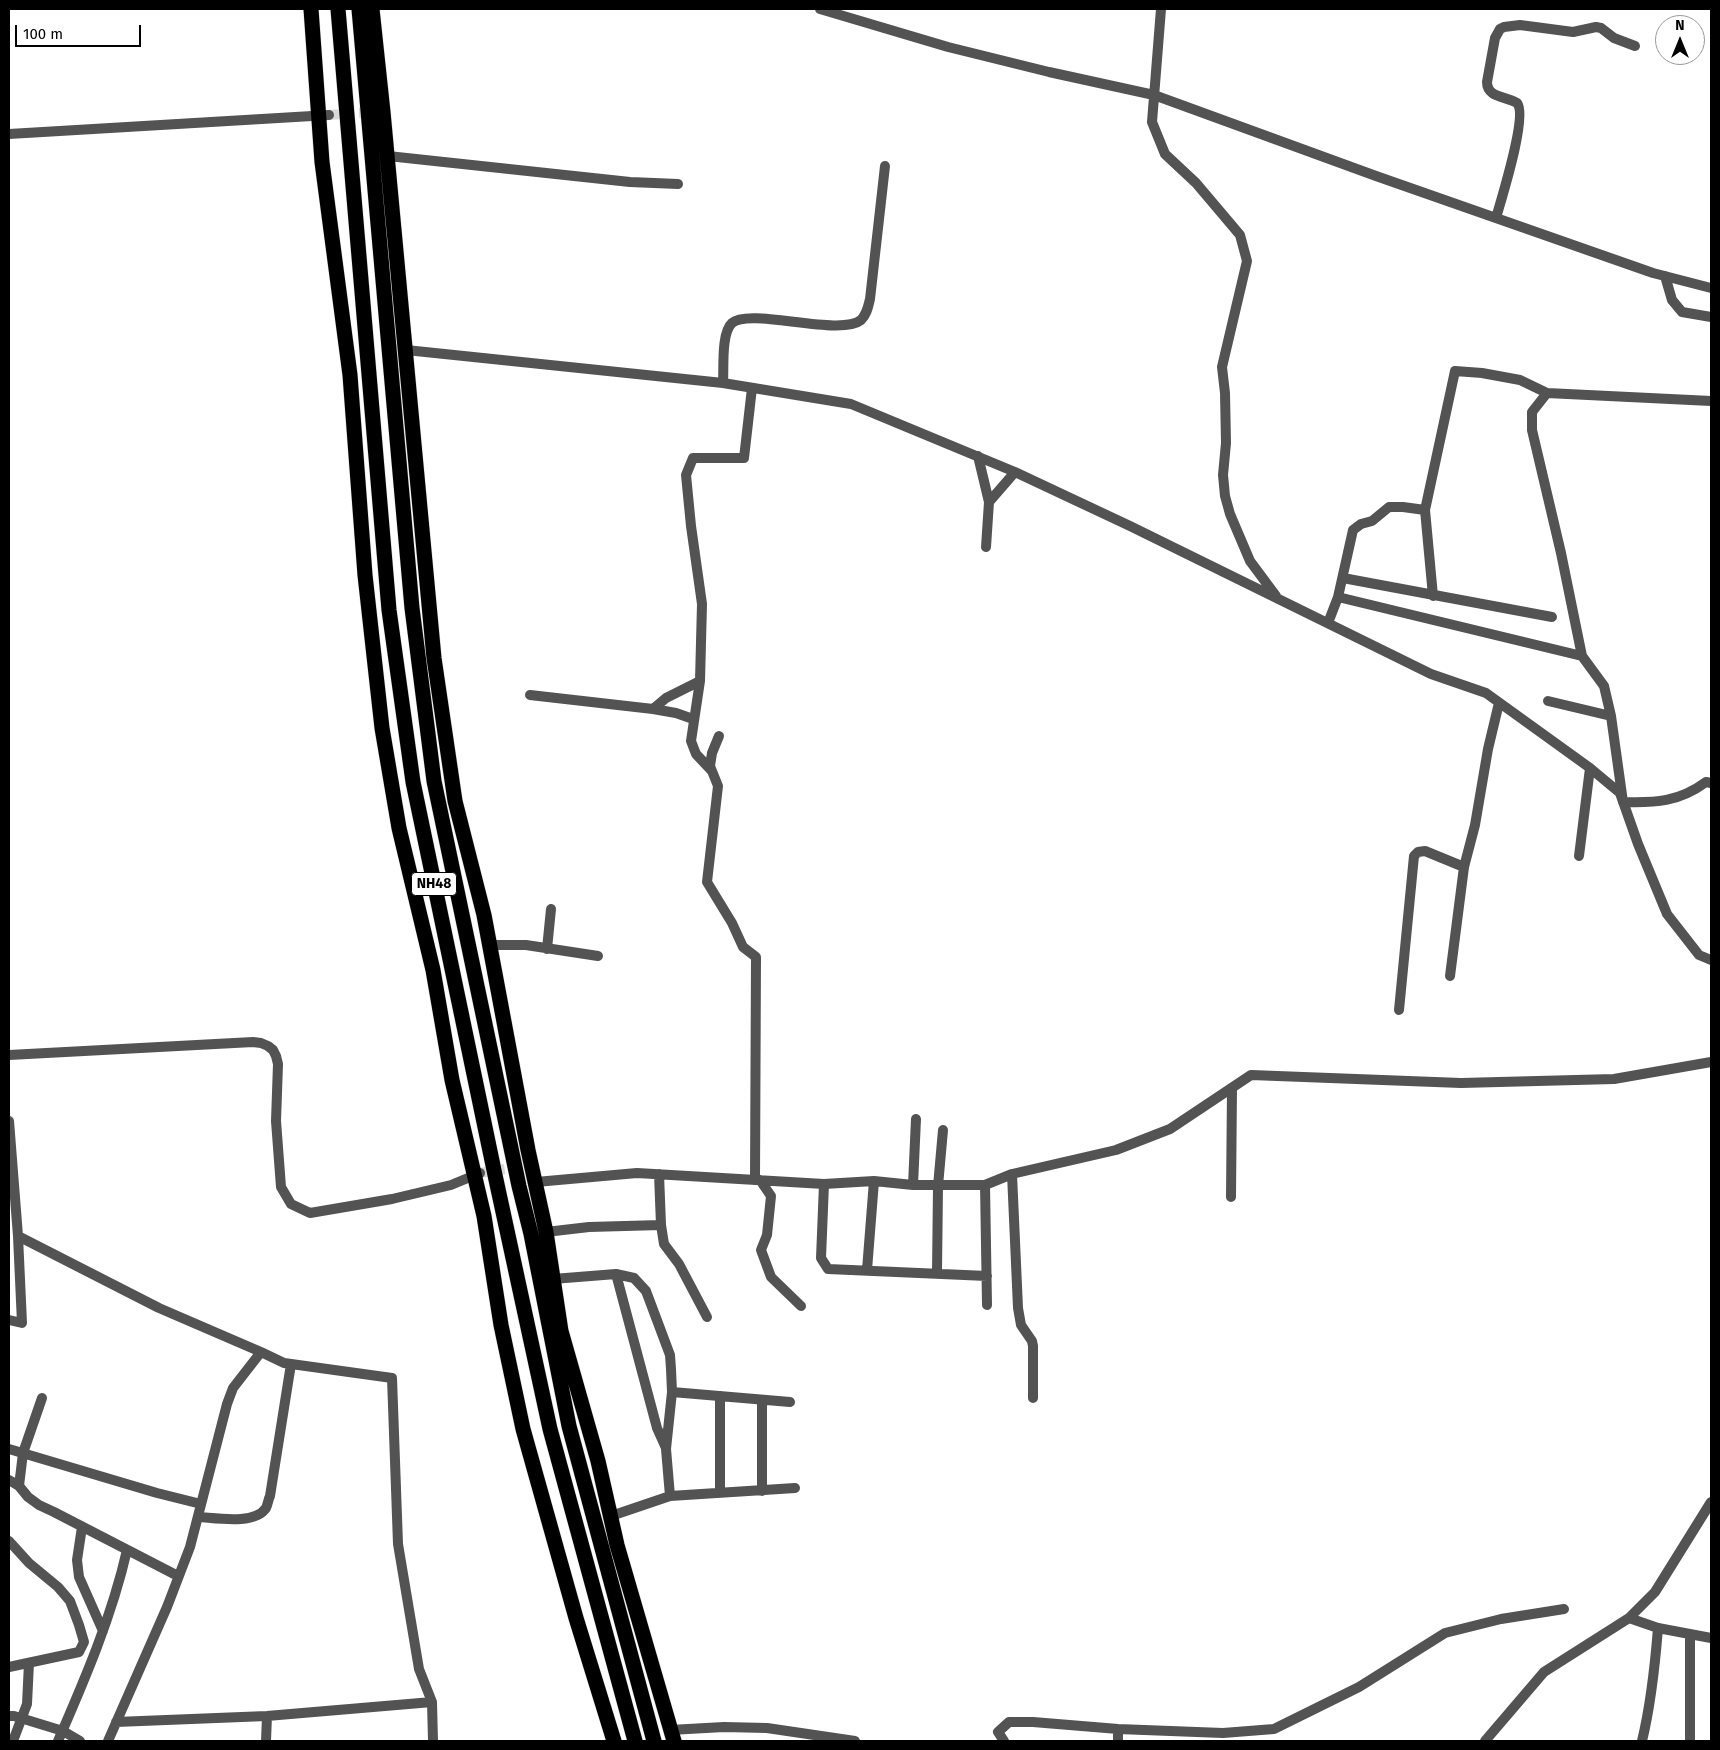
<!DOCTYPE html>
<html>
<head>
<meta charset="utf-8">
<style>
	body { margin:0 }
	#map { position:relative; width:1720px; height:1750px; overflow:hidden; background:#fff; font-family:"Fira Sans",sans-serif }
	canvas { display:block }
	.frame { position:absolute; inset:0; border:10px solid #000; pointer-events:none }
	.north { position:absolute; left:1655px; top:15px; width:50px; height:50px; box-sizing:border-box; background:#fff; border:1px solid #999; border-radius:50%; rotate:0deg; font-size:14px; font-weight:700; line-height:20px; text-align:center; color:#000 }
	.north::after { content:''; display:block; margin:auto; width:18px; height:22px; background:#000; clip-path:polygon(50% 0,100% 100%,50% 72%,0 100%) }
	.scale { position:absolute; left:15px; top:25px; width:126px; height:22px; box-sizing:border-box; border:2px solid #000; border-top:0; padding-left:6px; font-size:15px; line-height:18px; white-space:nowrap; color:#000; -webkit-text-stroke:4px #fff; paint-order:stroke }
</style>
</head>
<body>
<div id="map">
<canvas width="1720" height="1750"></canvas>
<div class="frame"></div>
<div class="north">N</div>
<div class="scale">100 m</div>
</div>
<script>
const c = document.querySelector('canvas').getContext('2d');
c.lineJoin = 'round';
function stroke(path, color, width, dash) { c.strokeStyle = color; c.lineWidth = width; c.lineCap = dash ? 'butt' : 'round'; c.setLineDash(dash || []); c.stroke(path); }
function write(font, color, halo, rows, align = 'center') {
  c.font = font + ' "Fira Sans",sans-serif'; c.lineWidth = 4; c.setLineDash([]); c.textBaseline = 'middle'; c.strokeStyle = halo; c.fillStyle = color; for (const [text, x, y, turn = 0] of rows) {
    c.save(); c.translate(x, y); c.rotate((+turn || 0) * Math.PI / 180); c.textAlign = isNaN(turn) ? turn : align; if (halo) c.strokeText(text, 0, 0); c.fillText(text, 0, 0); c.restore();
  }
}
stroke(new Path2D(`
	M329,115L373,112
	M480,1173L523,1166`), '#d9d9d9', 10, [10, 5]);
const highway = new Path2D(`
	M311,9L322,162L350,375L365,575L382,728L399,828L433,970L452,1080L484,1216L501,1325L523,1429L576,1618L614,1741
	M338,9L389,610L413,782L495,1175L550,1429L635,1741
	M359,9L412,608L434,781L519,1186L531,1234L569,1426L654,1741
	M372,9L383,112L434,658L455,801L484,915L528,1150L546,1232L561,1331L598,1461L617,1545L674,1741`);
stroke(highway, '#dbdbdb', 16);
stroke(new Path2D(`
	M820,9L948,47L1049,72L1154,95L1376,176L1653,273L1711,288
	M1161,9L1152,122L1165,154L1196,183L1240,235L1247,261L1222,367L1225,393L1226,443L1223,475L1225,496L1230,514L1250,561L1276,596
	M9,134L329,115
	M388,156L630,182L678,184
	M1496,218C1501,200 1528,115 1517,103C1506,96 1487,98 1487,82L1495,38L1500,29L1504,27L1520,25L1573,32L1596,27L1601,28L1614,38L1635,46
	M1665,276L1672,300L1682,312L1711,317
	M406,350L723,383L851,404L1015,472L1130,526L1431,674L1486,693L1590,768L1620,793L1638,844L1667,914L1699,955L1711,960
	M723,383C724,368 721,333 732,323C749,307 840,337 861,320C867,314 868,307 870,299L885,166
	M1547,393L1532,412V430L1561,553L1582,656
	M978,456L989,502L986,547
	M989,502L1015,472
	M1343,578L1552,617
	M1433,596L1425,510L1455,371L1482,373L1520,380L1547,393L1711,401
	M1338,597L1582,656L1604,686L1611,716L1623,802C1655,803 1679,802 1706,782L1711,783
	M1328,623L1338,597L1353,530L1361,524L1372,521L1389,507H1403L1425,510
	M530,695L653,709L676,713L693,719
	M1548,701L1611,716
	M653,709L666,698L700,681
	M719,736L712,753L710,766L718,786L707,882L732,923L743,947L756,957L755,1180
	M712,771L696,754L691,741L700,681L702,604L691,526L686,475L693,458H744L752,388
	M1579,856L1590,768
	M490,945H526L598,956
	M547,949L551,909
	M1450,976L1464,867L1475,825L1488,749L1499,703
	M1399,1010L1414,856L1418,852L1425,851L1464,867
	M9,1055L253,1042L261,1043L268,1046L273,1050L276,1056L278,1064L276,1121L281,1187L291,1204L310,1213L392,1199L451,1185L480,1173
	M9,1121L18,1236L159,1308L261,1352L233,1388L227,1404L190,1547L167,1607L108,1741
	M659,1174L661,1225L664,1244L679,1264L707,1317
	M1012,1174L1018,1308L1021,1325L1032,1341L1033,1346V1398
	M760,1180L771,1196L767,1235L761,1250L771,1277L801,1306
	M536,1182L637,1173L824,1184L874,1181L913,1185H985L1012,1174L1116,1150L1170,1129L1251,1075L1461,1083L1614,1079L1711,1062
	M824,1184L821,1258L828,1269L987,1276
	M913,1185L916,1119
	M985,1185L987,1305
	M1231,1197L1232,1088
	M546,1232L589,1227L661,1225
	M867,1270L874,1181
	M937,1273L938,1186L943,1130
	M616,1274L657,1428L666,1448
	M553,1279L616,1274L634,1278L646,1291L670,1355L671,1369L672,1392L666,1449L670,1496
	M9,1320L22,1323L18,1236
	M261,1352L284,1363L392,1378L398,1544L419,1669L432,1702L433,1741
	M672,1392L790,1402
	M720,1396V1493
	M762,1400V1491
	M9,1449L157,1493L201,1504
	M9,1480L19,1486L28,1497L39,1505L54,1512L178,1576
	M19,1486L23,1453L42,1398
	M611,1516L670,1496L795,1488
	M199,1517C216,1518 255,1525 266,1508C268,1504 268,1500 270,1496L291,1364
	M82,1527L77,1560L79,1577L103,1631
	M9,1541L29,1563L58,1587L70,1601L79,1625L84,1642L79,1652L9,1667
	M1629,1618L1658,1628L1711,1638
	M9,1716H14L63,1731L80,1741
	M116,1722L267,1716L432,1702
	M1118,1729V1741
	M670,1730L724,1727L767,1728L855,1741
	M13,1741L27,1704L29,1663
	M58,1741C85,1679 112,1616 127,1550
	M266,1741L267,1716
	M1004,1741L998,1732L1009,1722H1033L1118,1729L1223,1733L1274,1729L1359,1687L1445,1633L1501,1619L1564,1609
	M1485,1741L1544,1672L1629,1618L1655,1592L1711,1502
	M1642,1741C1651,1704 1655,1666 1658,1628
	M1690,1741V1634`), '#535353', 10);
stroke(highway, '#000', 15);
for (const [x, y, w] of [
	[434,884,45]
]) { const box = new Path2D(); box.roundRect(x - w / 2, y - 11.5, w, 23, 4); c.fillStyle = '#fff'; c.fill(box); stroke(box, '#000', 1); }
write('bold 14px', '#000', null, [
	["NH48",434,884]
]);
</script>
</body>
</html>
